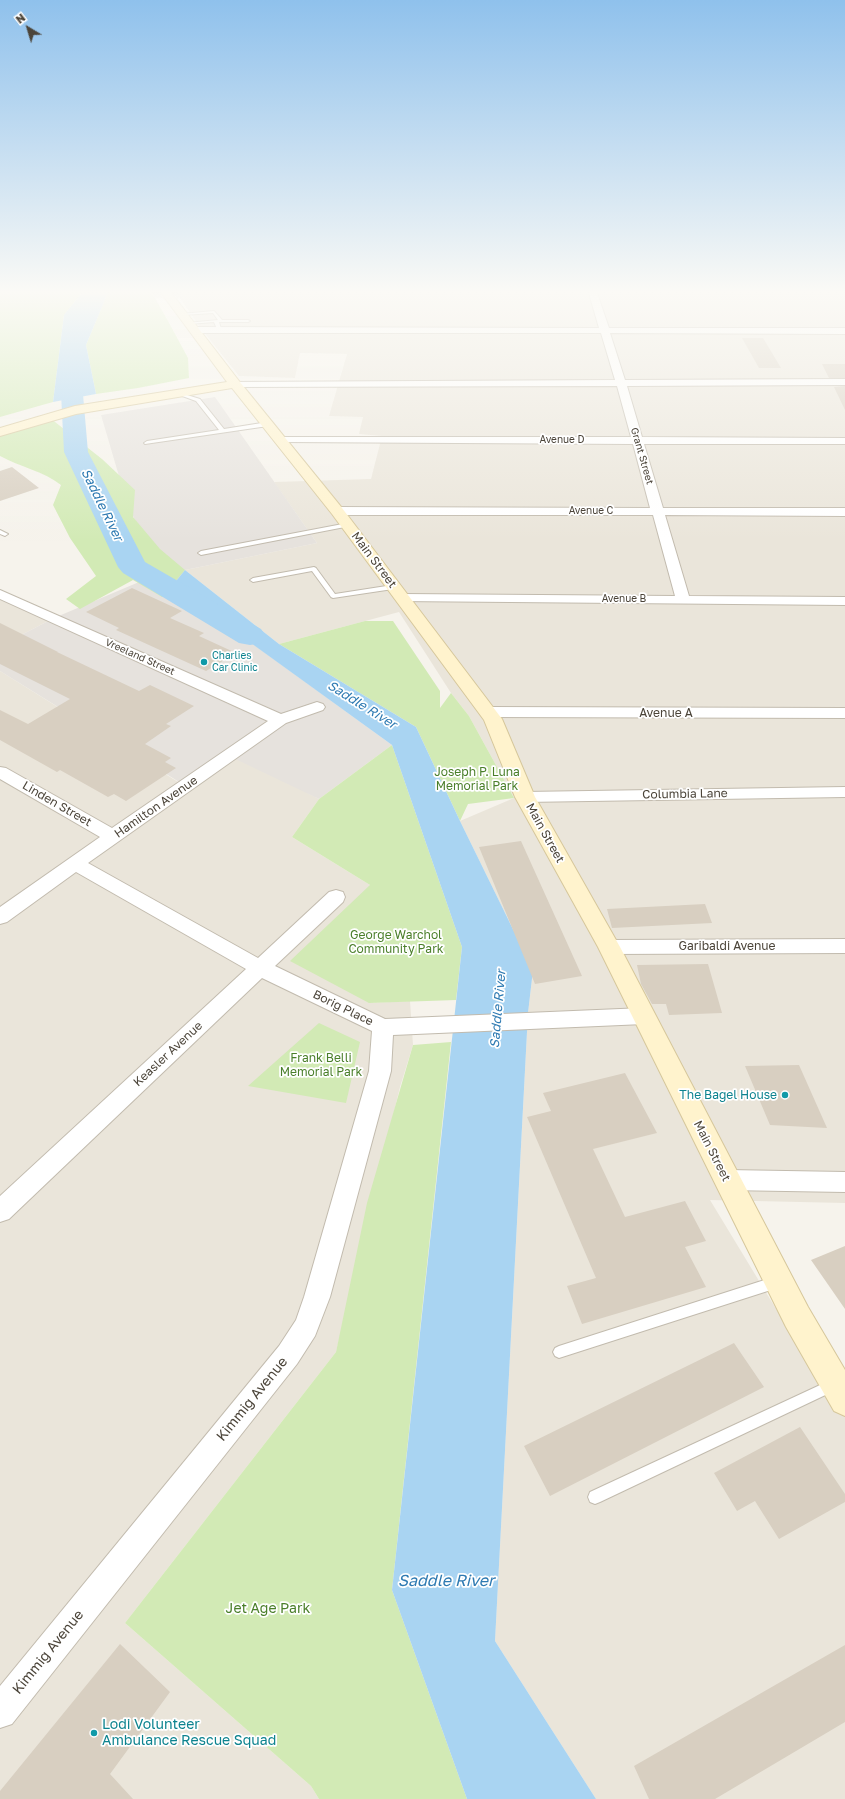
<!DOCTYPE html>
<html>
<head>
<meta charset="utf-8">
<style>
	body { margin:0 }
	#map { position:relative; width:845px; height:1799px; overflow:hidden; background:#f6f3ec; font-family:"Golos Text",sans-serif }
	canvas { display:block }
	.north { position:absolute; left:8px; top:8px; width:40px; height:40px; -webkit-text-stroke:3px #fff; paint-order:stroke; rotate:322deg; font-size:11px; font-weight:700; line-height:16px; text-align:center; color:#4b4439 }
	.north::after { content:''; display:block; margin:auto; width:14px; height:18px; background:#4b4439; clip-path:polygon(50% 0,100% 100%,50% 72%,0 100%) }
</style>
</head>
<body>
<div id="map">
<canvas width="845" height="1799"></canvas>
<div class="north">N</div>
</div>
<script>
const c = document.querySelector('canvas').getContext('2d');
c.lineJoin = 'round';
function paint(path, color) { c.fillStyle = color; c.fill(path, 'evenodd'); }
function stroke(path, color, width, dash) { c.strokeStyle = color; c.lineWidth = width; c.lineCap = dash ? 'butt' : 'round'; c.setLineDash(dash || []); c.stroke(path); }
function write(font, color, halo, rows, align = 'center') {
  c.font = font + ' "Golos Text",sans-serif'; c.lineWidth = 3.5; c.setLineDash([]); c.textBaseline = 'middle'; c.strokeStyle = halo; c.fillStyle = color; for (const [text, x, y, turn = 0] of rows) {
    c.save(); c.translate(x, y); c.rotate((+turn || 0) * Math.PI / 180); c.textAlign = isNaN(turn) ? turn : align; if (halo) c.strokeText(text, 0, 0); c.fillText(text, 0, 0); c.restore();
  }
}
paint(new Path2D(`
	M175,290H845V1203L710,1200L810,1365L845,1416V1799H596L495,1641L528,1013L533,970L460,821L514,798L469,716L451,693L399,612L279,644L185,570L317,543L274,482L371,479L382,436L359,434L363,417L329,416L347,354L300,353L295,378L239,376L199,326Z
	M0,593L54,618L0,646Z
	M0,671L183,785L205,739L319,799L292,837L370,885L369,1003L410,1001L413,1045L400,1087L336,1352L125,1623L311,1786L319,1799H0Z`), '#eae5da');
paint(new Path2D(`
	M215,397L317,543L185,570L173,586L392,745L319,799L227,755L184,785L0,671V646L54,618L158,574L126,500L101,415Z`), '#e6e2dd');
paint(new Path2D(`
	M0,290H84L64,315L53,402L0,417Z
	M109,290H150L167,319L188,358L189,378L138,388L96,394L86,345Z
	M50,418L102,459L135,490L133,517L160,549L185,570L162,597L133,580L80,609L66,599L96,576L70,538L53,505L61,485C43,471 20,467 0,456V435Z
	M365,621H393L440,691V708L451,693L469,716L514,798L468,804L460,821L416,727L279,644Z
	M392,745L462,947L456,1000L369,1003L290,961L370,885L292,837L319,799Z
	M319,1023L360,1042L346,1103L248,1086Z
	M451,1042L392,1590L467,1799H319L311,1786L125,1623L336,1352L367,1203L413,1045Z`), '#d2eab5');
paint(new Path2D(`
	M84,290H109L86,345L96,394L53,402L64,315Z
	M185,570L279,644L416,727L460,821L533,970L528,1013L495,1641L596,1799H467L392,1590L462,947L392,745L172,586Z`), '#a9d4f2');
paint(new Path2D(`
	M87,290H106L84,345L83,394L88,452L145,562L261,629L266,636L261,643L250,645L239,643L123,573L118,567L64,452L61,394L62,345Z`), '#a9d4f2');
paint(new Path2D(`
	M742,338H763L781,368H759Z
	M822,364H845V378H829Z
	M845,386V410L834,387Z
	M12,467L39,488L0,501V471Z
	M132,588L182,611L170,618L204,633L199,636L236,653L206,671L116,630L119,628L86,612Z
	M0,623L58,652H57L139,691L150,685L194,706L166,724L171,726L145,744L171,758L165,762L176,768L126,801L114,794L108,797L60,770L57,772L0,740V710L28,724L70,699L0,664Z
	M521,841L582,976L535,984L479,847Z
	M705,904L712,923L612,928L607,909Z
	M708,964L722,1013L669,1015L666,1004H652L641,984L637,965Z
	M799,1065L827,1128L770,1125L745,1066Z
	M625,1073L657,1133L593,1149L625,1217L685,1201L706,1241L685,1247L706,1287L582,1324L567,1286L596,1278L527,1117L551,1111L543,1093Z
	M845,1246V1309L811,1260Z
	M734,1343L764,1387L550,1496L524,1446Z
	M800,1427L845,1494V1502L779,1539L755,1501L737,1511L714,1473Z
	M120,1644L170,1692L110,1774L133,1799H0V1791Z
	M845,1645V1722L715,1799H649L634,1766Z`), '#d8cfc1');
const lane = new Path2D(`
	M214,311L222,320H248L250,321L248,322H219L221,329L219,330L217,329L214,322L189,324L187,323L218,320L213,313L183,315L181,314Z
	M174,391L200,399L224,429L268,422L271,424L268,426L145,444L144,443L147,441L219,430L196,401L174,393Z
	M348,523L351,525L350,526L201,555L198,553L201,551Z
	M0,530L8,534L5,536L0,534Z
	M314,567L316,568L335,594L393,585L396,587L393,589L333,598L331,597L312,571L253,582L250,580L253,578Z
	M777,1276L781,1278L783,1282L781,1286L777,1288L559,1358L555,1356L553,1352L555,1348L559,1346Z
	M833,1379L838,1381L839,1385L838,1389L600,1502L595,1504L590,1502L588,1497L590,1492Z`);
const street = new Path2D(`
	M588,290H596L609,328H845V334L610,333L625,380L845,379V385L627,386L642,437L845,438V444H644L663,508H845V516L665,515L689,596L845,597V605L398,601L396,598L398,595L403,594L675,596L653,515H337L333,514L331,511L333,508L337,507L650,508L633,444L280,442L276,441L274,439L276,437H631L617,386L235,387L231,386L230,384L231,382L615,380L601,333H195L190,330L195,327L599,328Z
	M0,590L281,714L317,702L323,704L325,707L323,710L286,723L88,863L258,958L329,892L336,890L343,892L345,897L343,902L275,966L385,1019L644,1008L651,1010L654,1016L651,1022L644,1024L393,1035L391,1071L330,1297L315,1336L297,1364L12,1724L0,1728V1686L279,1346L296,1320L304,1297L369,1071L372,1031L262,978L9,1219L0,1222V1196L246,969L76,872L7,922L0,924V907L100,837L0,779V767L6,768L112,828L268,721L0,599Z
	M488,707L845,708V718L488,717L482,715L480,712L482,709Z
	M845,787V797L525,802L519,801L516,797L519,793L525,792Z
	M845,939V953L609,954L602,952L599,947L602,942L609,940Z
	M727,1170L845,1172V1192L727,1190L719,1187L715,1180L719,1173Z`);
const secondary = new Path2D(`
	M159,290H169L239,381L342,508L502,719L535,797L620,947L808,1307L845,1370V1416L834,1411L786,1327L598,947L515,797L484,720L332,514L232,388L76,414L0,436V428L75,406L227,382Z`);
stroke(lane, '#c2bbae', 2);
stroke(street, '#c2bbae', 2);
stroke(secondary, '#d6c79b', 2);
paint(lane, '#fff');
paint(street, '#fff');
paint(secondary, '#fff3cd');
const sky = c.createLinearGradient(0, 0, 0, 541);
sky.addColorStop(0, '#8fc1ec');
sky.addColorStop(0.54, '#fbfaf6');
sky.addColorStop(1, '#fbfaf600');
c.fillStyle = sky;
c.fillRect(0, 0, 845, 541);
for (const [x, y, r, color] of [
	[204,662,4,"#0f9aa8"],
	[785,1095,4,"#0f9aa8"],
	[94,1733,4,"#0f9aa8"]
]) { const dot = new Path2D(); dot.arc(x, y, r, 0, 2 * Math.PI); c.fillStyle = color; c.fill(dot); stroke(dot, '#fff', 1.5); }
write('10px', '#4b4439', '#fff', [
	["Avenue D",562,440],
	["Grant Street",642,456,74],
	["Avenue C",591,511],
	["Avenue B",624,599],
	["Vreeland Street",140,657,24]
]);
write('10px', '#0d838f', '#fff', [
	["Charlies",212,656],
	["Car Clinic",212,668]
], 'left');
write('12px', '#4b4439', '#fff', [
	["Main Street",374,560,53],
	["Avenue A",666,713],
	["Columbia Lane",685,794,-1],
	["Linden Street",57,804,30],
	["Hamilton Avenue",156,807,-35],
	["Main Street",545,833,61],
	["Garibaldi Avenue",727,946],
	["Borig Place",343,1008,26],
	["Keasler Avenue",168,1054,-43],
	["Main Street",712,1151,63]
]);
write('12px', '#4a7f2a', '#fff', [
	["Joseph P. Luna",477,772],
	["Memorial Park",477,786],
	["George Warchol",396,935],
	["Community Park",396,949],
	["Frank Belli",321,1058],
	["Memorial Park",321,1072]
]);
write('12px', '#0d838f', '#fff', [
	["The Bagel House",777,1095]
], 'right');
write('italic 13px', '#2e7ab2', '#fff', [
	["Saddle River",102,505,64],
	["Saddle River",362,705,32],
	["Saddle River",498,1009,-85]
]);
write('14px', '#4b4439', '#fff', [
	["Kimmig Avenue",252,1399,-51],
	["Kimmig Avenue",48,1652,-51]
]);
write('14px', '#4a7f2a', '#fff', [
	["Jet Age Park",268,1609]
]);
write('14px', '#0d838f', '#fff', [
	["Lodi Volunteer",102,1725],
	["Ambulance Rescue Squad",102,1741]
], 'left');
write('italic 16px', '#2e7ab2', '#fff', [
	["Saddle River",446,1581]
]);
</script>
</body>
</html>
